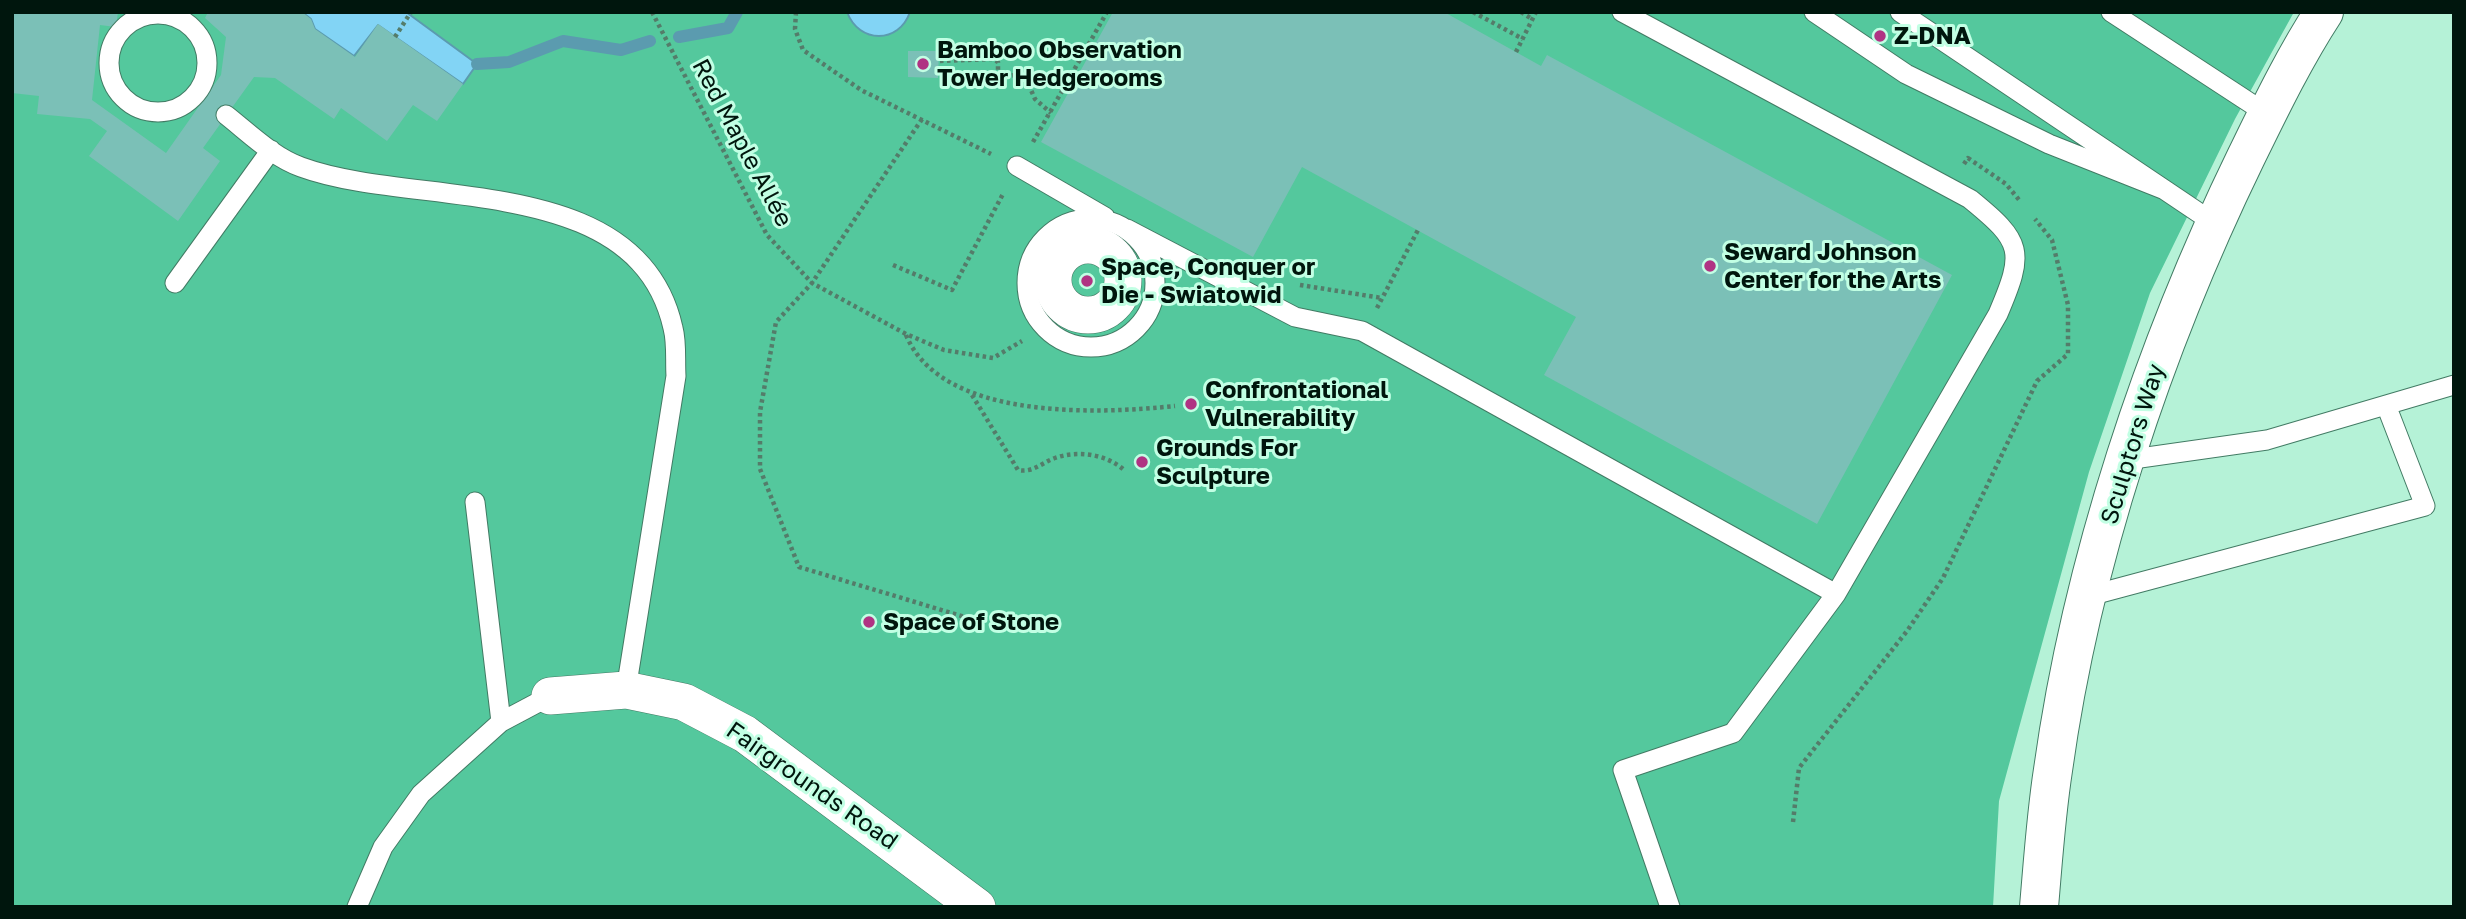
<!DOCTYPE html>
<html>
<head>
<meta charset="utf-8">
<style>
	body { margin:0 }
	#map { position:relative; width:2466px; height:919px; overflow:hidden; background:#b5f2d7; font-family:"Golos Text",sans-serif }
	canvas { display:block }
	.frame { position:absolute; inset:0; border:14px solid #00160d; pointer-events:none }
</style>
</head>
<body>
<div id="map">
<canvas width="2466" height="919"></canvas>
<div class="frame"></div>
</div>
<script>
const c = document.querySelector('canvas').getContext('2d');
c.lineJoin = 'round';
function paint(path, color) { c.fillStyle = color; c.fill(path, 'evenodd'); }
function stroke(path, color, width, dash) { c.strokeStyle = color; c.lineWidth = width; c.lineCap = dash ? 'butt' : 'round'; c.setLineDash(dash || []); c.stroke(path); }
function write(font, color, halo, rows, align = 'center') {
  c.font = font + ' "Golos Text",sans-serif'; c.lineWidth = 6; c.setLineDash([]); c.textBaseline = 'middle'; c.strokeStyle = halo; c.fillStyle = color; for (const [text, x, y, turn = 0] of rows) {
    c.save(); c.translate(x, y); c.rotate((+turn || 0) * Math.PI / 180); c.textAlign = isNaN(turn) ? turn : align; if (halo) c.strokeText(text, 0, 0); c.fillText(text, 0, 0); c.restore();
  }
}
paint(new Path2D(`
	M12,12H2294L2235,119L2150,293L2089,472L1999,801L1993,907H12Z`), '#54c89d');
const water = new Path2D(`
	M302,12H406L477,64L463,84L378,25L354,56L315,29L311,19Z
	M847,12H910C899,44 859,44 847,12Z`);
paint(water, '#82d4f5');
stroke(water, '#5b9baf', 2);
stroke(new Path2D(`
	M679,37L728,28L737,12
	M477,64L509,62L563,41L621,50L650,41`), '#5b9baf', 12);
paint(new Path2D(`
	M12,12H118L116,27L100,25L92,100L166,153L221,75L226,37L205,18L208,12H302L311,19L315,29L355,57L378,24L463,84L437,121L413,105L387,141L341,108L334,119L275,78L254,77L203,148L220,161L178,221L89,156L107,131L90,119L37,114L39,96L12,93Z
	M1113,12H1444L1541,66L1547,55L1952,275L1817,524L1544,375L1576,317L1302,167L1253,257L1041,142Z
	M908,51H939L938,78L908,77Z`), '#7bc0b7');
const lane = new Path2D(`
	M1622,12L1970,199C2023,242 2025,251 1998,314L1836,594L1733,733L1623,770L1670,907
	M1814,12L1906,74L2049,144L2165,190
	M1900,12L2214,223
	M2111,12L2267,114
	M109 63a49 49 0 1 1 98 0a49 49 0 1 1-98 0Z
	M226,115C249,133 273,157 301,167C415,209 638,170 673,328C677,343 675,360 676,376L626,690
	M1017,166L1105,217
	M1027 283a64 64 0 1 1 128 0a64 64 0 1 1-128 0Z
	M1127,229L1295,317L1362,331L1836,594
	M175,283L271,150
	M2126,460L2267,440L2454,385
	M475,502L501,722
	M2089,596L2425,506L2386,405
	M357,907L383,847L421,794L501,722L550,696`);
const street = new Path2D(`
	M1053 280a35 35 0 1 1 70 0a35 35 0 1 1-70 0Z
	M550,696L626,690L684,702L745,734L977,907`);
const secondary = new Path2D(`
	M2039,907C2043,861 2046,815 2053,770C2082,561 2154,346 2246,157C2270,108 2294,58 2324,12`);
stroke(lane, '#427b64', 21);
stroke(street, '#427b64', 38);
stroke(secondary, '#427b64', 40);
stroke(new Path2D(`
	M652,12L767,235L812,283L906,334L944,350L993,358L1022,341
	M796,12L795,29L803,50L861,90L991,154
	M1473,12L1523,39
	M1521,12L1532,19
	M395,37L411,12
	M1516,52L1536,12
	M940,61L992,59L998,62V70L1004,77L1015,75L1026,79L1035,99L1051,113
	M922,119L812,283L776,322L760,412V469L799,567L968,618
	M1033,142L1107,12
	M1964,164L1968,158L2006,184L2020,201
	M893,265L952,290L1004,192
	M1300,285L1382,298
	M1377,308L1418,230
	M906,335C942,421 1097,414 1175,406
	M972,395L1018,470C1033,473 1041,463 1055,458C1078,450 1106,454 1124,470
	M1793,822L1799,768L1907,631L1943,578L2037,381L2068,354V305L2052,240L2035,219`), '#547c6a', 4.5, [3.5, 3.5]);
stroke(lane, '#fff', 19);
stroke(street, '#fff', 37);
stroke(secondary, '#fff', 38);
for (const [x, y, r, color] of [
	[1880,36,7,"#b03383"],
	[923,64,7,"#b03383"],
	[1710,266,7,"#b03383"],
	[1087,281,7,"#b03383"],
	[1191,404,7,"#b03383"],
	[1142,462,7,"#b03383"],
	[869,622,7,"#b03383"]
]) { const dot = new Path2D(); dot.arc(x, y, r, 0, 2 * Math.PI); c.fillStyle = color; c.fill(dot); stroke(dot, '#c2ffe4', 2.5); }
write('bold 24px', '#00160d', '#c2ffe4', [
	["Z-DNA",1894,36],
	["Bamboo Observation",937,50],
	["Tower Hedgerooms",937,78],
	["Seward Johnson",1724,252],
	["Center for the Arts",1724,280],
	["Space, Conquer or",1101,267],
	["Die - Swiatowid",1101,295],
	["Confrontational",1205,390],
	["Vulnerability",1205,418],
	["Grounds For",1156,448],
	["Sculpture",1156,476],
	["Space of Stone",883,622]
], 'left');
write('24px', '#00160d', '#c2ffe4', [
	["Red Maple Allée",742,143,62],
	["Sculptors Way",2133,444,-73],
	["Fairgrounds Road",812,786,35]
]);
</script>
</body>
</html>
